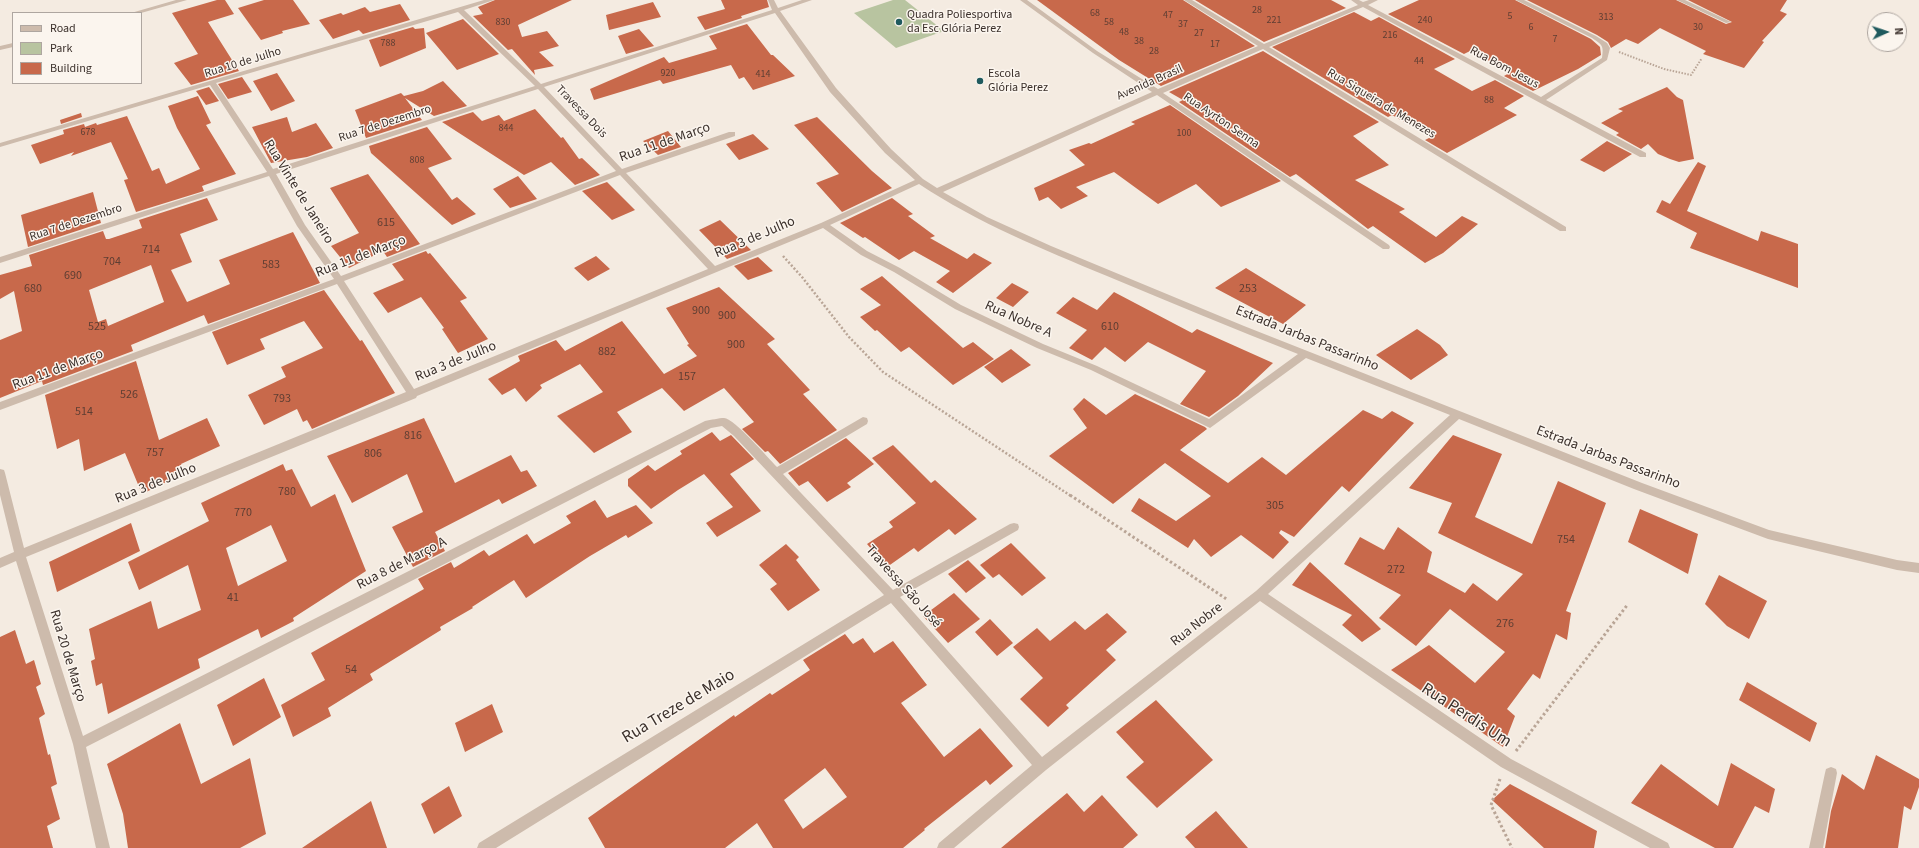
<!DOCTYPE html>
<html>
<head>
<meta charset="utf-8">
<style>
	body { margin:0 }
	#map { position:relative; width:1919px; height:848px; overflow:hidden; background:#f4ebe1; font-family:"Source Sans 3",sans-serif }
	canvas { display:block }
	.legend { position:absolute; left:12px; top:12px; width:130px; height:72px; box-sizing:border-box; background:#fbf5ee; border:1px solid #aea6a0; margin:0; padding:5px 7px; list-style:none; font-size:12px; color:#3b302b }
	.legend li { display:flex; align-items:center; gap:8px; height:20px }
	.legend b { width:20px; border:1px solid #aea6a0 }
	.north { position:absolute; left:1867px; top:12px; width:40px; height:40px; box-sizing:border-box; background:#fbf5ee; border:1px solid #aea6a0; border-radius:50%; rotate:87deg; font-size:11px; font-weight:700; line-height:16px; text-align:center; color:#3b302b }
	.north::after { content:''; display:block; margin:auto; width:14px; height:18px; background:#1f5a5e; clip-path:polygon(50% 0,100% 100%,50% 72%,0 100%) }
</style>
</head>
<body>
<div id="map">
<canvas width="1919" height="848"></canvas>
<ul class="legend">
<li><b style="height:5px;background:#cdbbac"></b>Road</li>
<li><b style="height:11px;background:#b8c4a0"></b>Park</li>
<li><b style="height:11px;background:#c8694b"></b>Building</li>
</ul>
<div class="north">N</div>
</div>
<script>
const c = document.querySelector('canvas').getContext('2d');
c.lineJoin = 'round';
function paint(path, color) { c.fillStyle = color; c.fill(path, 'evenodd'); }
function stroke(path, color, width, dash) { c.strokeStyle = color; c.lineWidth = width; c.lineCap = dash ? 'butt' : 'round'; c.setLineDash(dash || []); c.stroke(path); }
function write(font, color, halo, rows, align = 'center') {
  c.font = font + ' "Source Sans 3",sans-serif'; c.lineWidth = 3; c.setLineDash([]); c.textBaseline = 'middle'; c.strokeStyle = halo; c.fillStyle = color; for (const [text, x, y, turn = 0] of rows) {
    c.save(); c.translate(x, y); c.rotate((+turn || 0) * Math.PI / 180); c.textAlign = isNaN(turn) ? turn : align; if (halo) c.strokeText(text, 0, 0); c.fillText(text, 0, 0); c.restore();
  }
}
paint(new Path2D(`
	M893,0H905L944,31L896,48L854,13Z`), '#b8c4a0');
paint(new Path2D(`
	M217,0H225L234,14L208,22L239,71L191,85L174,63L198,54L172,13Z
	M264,0H293L310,24L282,31L283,33L261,40L238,8Z
	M495,0H572L518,25L522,37L547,31L559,46L539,52L554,66L534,70L535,75L512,49L508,50L473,16L483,14L478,7Z
	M721,0H767L769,7L741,16L742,18L705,30L697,17L725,9Z
	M1037,0H1183L1255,46L1161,86L1119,60Z
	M1195,0H1331L1346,8L1264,42Z
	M1419,0H1515L1591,39L1600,47L1601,55L1578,69L1533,91L1504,76L1511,72L1470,51L1464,54L1388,14Z
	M1527,0H1676L1726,24L1732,22L1688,0H1787L1780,11L1787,14L1762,41L1764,42L1744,68L1703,54L1706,51L1660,28L1638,44L1626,39L1611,48L1608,42L1597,35Z
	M653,2L661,17L609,30L606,15Z
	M400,4L410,20L363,34L359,30L333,39L319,20L341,13L343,15L365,7L370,12Z
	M1354,12L1371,21L1379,17L1455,59L1434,69L1472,91L1495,80L1524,96L1504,108L1517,115L1447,153L1425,140L1431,137L1392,115L1388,117L1272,47Z
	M463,19L499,54L457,70L426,33Z
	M747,24L771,55H773L795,76L753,90L744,77L739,79L731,65L663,84L660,80L594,100L590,89L664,57L669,63L717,49L709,36Z
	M413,27L415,29L424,28L426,48L380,67L369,40Z
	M639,29L654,46L626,54L618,36Z
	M1263,51L1379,122L1353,136L1389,165L1355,180L1405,209L1399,212L1436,237L1462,216L1478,224L1443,253L1425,263L1373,226L1368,229L1304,180L1296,174L1290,177L1179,102L1183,100L1169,92Z
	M277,73L295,101L271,111L253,81Z
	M242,77L252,92L228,99L218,84Z
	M443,81L467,106L434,116L405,98L422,120L366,138L355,110L401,93L404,96L423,91Z
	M209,87L219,101L206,105L196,91Z
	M1667,87L1677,97L1683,100L1694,159L1679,162L1670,159L1658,154L1648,144L1641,149L1616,135L1619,133L1601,123L1623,111L1618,109Z
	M198,96L211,123L206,125L236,174L202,186L204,191L136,212L124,180L128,179L111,142L71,156L74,152L40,164L31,145L64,134L63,130L84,124L85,127L96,123L97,125L127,116L152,171L159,168L166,184L200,169L177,128L168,106Z
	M1170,105L1281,181L1221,207L1196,184L1158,204L1114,172L1076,187L1088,196L1061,209L1048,197L1039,201L1034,188L1085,165L1069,150L1089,143L1091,144L1135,124L1131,122Z
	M535,109L561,138L563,137L579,159L582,158L600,175L575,185L551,162L524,175L442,122L473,112L482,121L499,115L504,121Z
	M81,113L82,117L61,124L60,120Z
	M287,117L292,132L316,123L333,148L307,157L271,163L252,127Z
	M817,117L872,171L892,188L842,212L816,183L839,174L794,125Z
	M427,127L452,159L428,168L452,200L457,197L476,214L452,225L371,153L369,146Z
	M668,131L681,147L658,155L643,141Z
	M753,134L769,149L739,160L726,144Z
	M1607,141L1632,154L1604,172L1580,160Z
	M1698,162L1706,166L1687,211L1758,241L1761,231L1798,244V288L1690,248L1697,233L1656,212L1662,200L1670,204Z
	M368,174L420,244L387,257L383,251L349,268L331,246L359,233L330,188Z
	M518,176L537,199L510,208L493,189Z
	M607,182L635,210L612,220L582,191Z
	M93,192L101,223L28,247L21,215Z
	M207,198L218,220L180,234L192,262L171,270L187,302L230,284L219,260L293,232L320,283L208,324L204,315L131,345L133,351L43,385L42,381L0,398V340L22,331L14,291L0,299V275L32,266L29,255L103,231L106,239H109L142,228L139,220ZM151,265L164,302L108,326L106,319L98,322L89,290Z
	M892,198L913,214L908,216L935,236L930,238L967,259L974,253L992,263L953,293L936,282L950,271L914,251L899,260L865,237L863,238L840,223Z
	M720,220L751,250L727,259L699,230Z
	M426,251L428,254L430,253L467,298L460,301L488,339L458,353L442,329L444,328L421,297L388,313L373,293L404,280L392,264Z
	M596,256L610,269L588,281L574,268Z
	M758,257L773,271L748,280L734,266Z
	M1246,268L1306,305L1283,324L1215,288Z
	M882,276L963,348L973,342L994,359L953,385L909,347L901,352L877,330L875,331L860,317L881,305L860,289Z
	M1012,283L1029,292L1013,307L996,298Z
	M719,287L775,339L767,344L810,390L803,394L837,430L780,464L768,451L765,452L742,429L754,422L724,388L684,411L662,388L617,412L632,432L594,453L557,416L603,392L580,364L540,385L542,388L526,402L515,388L502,395L488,379L520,361L518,356L556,340L565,351L622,321L664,374L697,356L687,345L689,344L666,308Z
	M324,290L360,341L362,340L395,393L312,429L307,420L303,422L297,409L264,425L248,395L286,377L281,367L323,348L304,321L260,339L265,349L227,365L212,332Z
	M1114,292L1192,333L1197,329L1273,363L1238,396L1209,417L1180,404L1206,371L1148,342L1125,362L1105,347L1092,360L1069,348L1087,330L1056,313L1073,297L1097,310Z
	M1417,329L1440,345L1448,355L1411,380L1376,355Z
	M1011,349L1031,365L1002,383L984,367Z
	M136,361L159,440L207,418L220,446L181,464L185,473L142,494L125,453L84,471L79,439L57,449L45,395Z
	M1135,394L1205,427L1207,429L1180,450L1228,483L1262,457L1286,475L1363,410L1382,419L1392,411L1414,423L1349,492L1342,486L1294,537L1281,530L1279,533L1289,542L1273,559L1241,535L1211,557L1194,539L1188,548L1131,511L1139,498L1176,521L1211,496L1165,463L1113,504L1049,456L1087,428L1073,409L1084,398L1106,415Z
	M424,418L455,483L511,455L521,472L527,470L537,486L502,504L499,499L435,532L445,551L413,567L392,527L423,512L407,474L352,503L327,456Z
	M712,432L720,441L731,435L754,459L730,474L761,511L717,537L706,523L733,507L704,474L678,490L651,509L628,486V479L648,465L655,471L682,454L680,451Z
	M1453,435L1502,454L1475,517L1532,544L1558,481L1606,503L1566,611L1571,613L1567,640L1556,634L1540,679L1533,674L1507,709L1515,716L1503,747L1391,670L1429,645L1475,683L1505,652L1450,609L1416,646L1379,618L1401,595L1344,564L1360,537L1384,550L1398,527L1432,552L1427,572L1465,593L1473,583L1497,601L1523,574L1438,533L1452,503L1409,488Z
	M846,438L874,464L847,483L851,487L827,502L808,481L799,486L788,473Z
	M893,445L931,483L935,480L977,519L955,535L949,529L918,552L914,548L887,567L867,544L893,527L889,522L916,503L872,458Z
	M283,464L286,471L292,469L311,507L335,494L366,571L293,618L294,621L261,638L258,629L198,659L200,668L108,714L102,683L96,686L91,661L95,659L89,629L151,601L158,629L201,610L188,565L139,590L128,562L209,521L201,503ZM271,525L287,561L238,586L226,548Z
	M595,500L607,518L636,505L653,523L628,538L626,535L590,556L526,598L514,580L472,607L473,608L440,627L441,630L370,674L373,680L328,708L331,716L293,737L281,705L325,680L311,653L424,589L418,579L451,562L454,568L484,550L489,556L527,534L534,544L571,523L566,516Z
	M1640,509L1698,534L1688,574L1628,542Z
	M131,523L140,551L57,592L49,562Z
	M1011,543L1046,578L1022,596L999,574L993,578L980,565Z
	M786,544L799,557L796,560L820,590L788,611L770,589L777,584L759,565Z
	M968,560L986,578L966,593L948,574Z
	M1310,562L1371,619L1381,629L1362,642L1342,625L1352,615L1292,585Z
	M1719,575L1767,601L1749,639L1727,626L1705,604Z
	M954,593L980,619L948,643L923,616Z
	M1107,613L1127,632L1106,650L1116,660L1066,705L1069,708L1048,727L1020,699L1043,678L1013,647L1037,628L1050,641L1075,621L1085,630Z
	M990,619L1013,643L997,656L975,632Z
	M15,630L26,664L34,660L41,684L36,687L45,714L39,718L48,755L50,754L57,784L51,787L60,819L47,826L53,848H0V637Z
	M845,634L853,644L863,638L874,653L893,641L927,685L901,703L944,757L980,728L1013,766L990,785L986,780L924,829L925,830L903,848H773L757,823L725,848H605L588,818L734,715L735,717L770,693L772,695L810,670L803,660ZM825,768L847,797L803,829L784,800Z
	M264,678L281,717L233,746L217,705Z
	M1747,682L1817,723L1810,742L1739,700Z
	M1156,700L1213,760L1157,808L1126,777L1144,762L1116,732Z
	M492,704L503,732L465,752L455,723Z
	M180,723L201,784L250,758L266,834L240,848H128L123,814L107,764Z
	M1876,755L1919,779V787L1911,810L1904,806L1898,848H1825L1831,811L1842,774L1864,790Z
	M1731,763L1775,789L1769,813L1755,806L1733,848H1715L1631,803L1661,764L1718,806Z
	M1510,784L1597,831L1594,848H1544L1492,800Z
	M449,786L462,816L434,834L421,804Z
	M1067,793L1084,812L1102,795L1138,835L1123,848H1001Z
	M371,801L387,848H302Z
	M1216,811L1248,848H1195L1185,837Z`), '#c8694b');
stroke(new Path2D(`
	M1619,52L1664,69L1691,75L1702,58`), '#b9a596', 2, [1.5, 1.5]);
stroke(new Path2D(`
	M783,256L802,277L849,337L883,372L1071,496`), '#b9a596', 2.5, [2, 2]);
stroke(new Path2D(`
	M1070,495L1228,600
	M1516,751L1628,604
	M1500,779L1491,805L1512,848`), '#b9a596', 3, [2.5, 2.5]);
paint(new Path2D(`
	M176,0H187L141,13H131Z
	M484,0H494L464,10L541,84L772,10L768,0H774L778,8L802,0H812L780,11L836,88L891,149L923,179L937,188L1152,92L1093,53L1020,0H1027L1097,51L1158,89L1258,46L1184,0H1192L1264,44L1358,5L1351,0H1359L1363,2L1369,0H1378L1368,5L1541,97L1602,58C1604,45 1602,45 1592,38L1516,0H1524L1596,36L1607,43L1610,48L1607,60L1546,100L1646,153V157H1640L1363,7L1269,47L1566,227V231H1560L1263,49L1163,93L1389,245L1390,247L1389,249H1383L1157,95L943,192L987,217L1051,246L1244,326L1642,483L1769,530L1897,560L1919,563V573L1897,570L1768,539L1634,489L1459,419L1268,594L1511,759L1668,843L1670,848H1650L1501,767L1260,601L1046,770L954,848H937L939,843L1032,765L891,603L496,848H477L479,843L884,595L734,436L722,426L711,428L86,747L110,848H96L73,744L16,561L0,568V558L14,552L0,495V469L4,470L5,473L24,548L406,392L337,284L0,410V402L334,279L297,226L269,176L0,263V257L267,172L210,85L0,147V143ZM458,12L535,86L273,169L216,83ZM775,13L830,92L885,153L915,180L821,223L715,266L626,173L735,136V132H729L622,169L544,87ZM538,89L616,171L341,276L305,225L276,174ZM620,175L708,269L414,389L344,281ZM919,184C978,223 1042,249 1107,276C1170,302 1234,329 1298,354L1209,419L1097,366L1043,344L961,305L900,268L867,251L830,225ZM823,228L861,255L894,272L955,309L1037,348L1091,370L1210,428L1306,358L1450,415L1256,591L1042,757L900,597L1018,530L1019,527L1018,524L1014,523L1010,524L893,590L783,474L867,424L868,421L867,418L863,417L777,467C768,458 735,419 724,418C719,418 711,420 705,421L83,736L26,557L416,398L417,396Z
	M1677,0H1685L1731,22L1726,23Z
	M13,43V47L0,50V46Z
	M1831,767L1836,769L1837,773L1823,848H1809L1825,773L1826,769Z`), '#cdbbac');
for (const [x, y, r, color] of [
	[899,22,4,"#1f5a5e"],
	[980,81,4,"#1f5a5e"]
]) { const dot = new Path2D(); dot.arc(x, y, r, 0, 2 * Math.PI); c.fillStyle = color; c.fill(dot); stroke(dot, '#fbf5ee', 1.5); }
write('10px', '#5e3e33', null, [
	["28",1257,11],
	["68",1095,14],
	["47",1168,16],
	["5",1510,17],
	["313",1606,18],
	["221",1274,21],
	["240",1425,21],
	["830",503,23],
	["58",1109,23],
	["37",1183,25],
	["6",1531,28],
	["30",1698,28],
	["48",1124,33],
	["27",1199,34],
	["216",1390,36],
	["7",1555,40],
	["38",1139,42],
	["788",388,44],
	["17",1215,45],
	["28",1154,52],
	["44",1419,62],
	["920",668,74],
	["414",763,75],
	["88",1489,101],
	["844",506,129],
	["678",88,133],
	["100",1184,134],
	["808",417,161]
]);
write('12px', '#3b302b', '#fbf5ee', [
	["Quadra Poliesportiva",907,15],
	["da Esc Glória Perez",907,29],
	["Escola",988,74],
	["Glória Perez",988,88]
], 'left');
write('12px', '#3b302b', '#fbf5ee', [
	["Rua 10 de Julho",243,63,-17],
	["Rua Bom Jesus",1504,68,28],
	["Avenida Brasil",1150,83,-24],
	["Rua Siqueira de Menezes",1381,104,31],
	["Travessa Dois",581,112,46],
	["Rua Ayrton Senna",1221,121,34],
	["Rua 7 de Dezembro",385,124,-18],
	["Rua 7 de Dezembro",76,223,-18]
]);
write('12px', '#5e3e33', null, [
	["615",386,223],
	["714",151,250],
	["704",112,262],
	["583",271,265],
	["690",73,276],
	["680",33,289],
	["253",1248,289],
	["900",701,311],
	["900",727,316],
	["525",97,327],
	["610",1110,327],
	["900",736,345],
	["882",607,352],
	["157",687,377],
	["526",129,395],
	["793",282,399],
	["514",84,412],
	["816",413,436],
	["757",155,453],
	["806",373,454],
	["780",287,492],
	["305",1275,506],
	["770",243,513],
	["754",1566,540],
	["272",1396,570],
	["41",233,598],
	["276",1505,624],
	["54",351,670]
]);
write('14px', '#3b302b', '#fbf5ee', [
	["Rua 11 de Março",665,143,-19],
	["Rua Vinte de Janeiro",298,192,58],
	["Rua 3 de Julho",755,238,-23],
	["Rua 11 de Março",361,257,-21],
	["Rua Nobre A",1018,320,24],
	["Estrada Jarbas Passarinho",1307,339,22],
	["Rua 3 de Julho",456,362,-22],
	["Rua 11 de Março",58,370,-20],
	["Estrada Jarbas Passarinho",1608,458,21],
	["Rua 3 de Julho",156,484,-22],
	["Rua 8 de Março A",402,564,-27],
	["Travessa São José",903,587,48],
	["Rua Nobre",1197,625,-38],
	["Rua 20 de Março",67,656,73]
]);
write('17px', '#3b302b', '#fbf5ee', [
	["Rua Treze de Maio",679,707,-31],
	["Rua Perdis Um",1466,716,33]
]);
</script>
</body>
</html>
